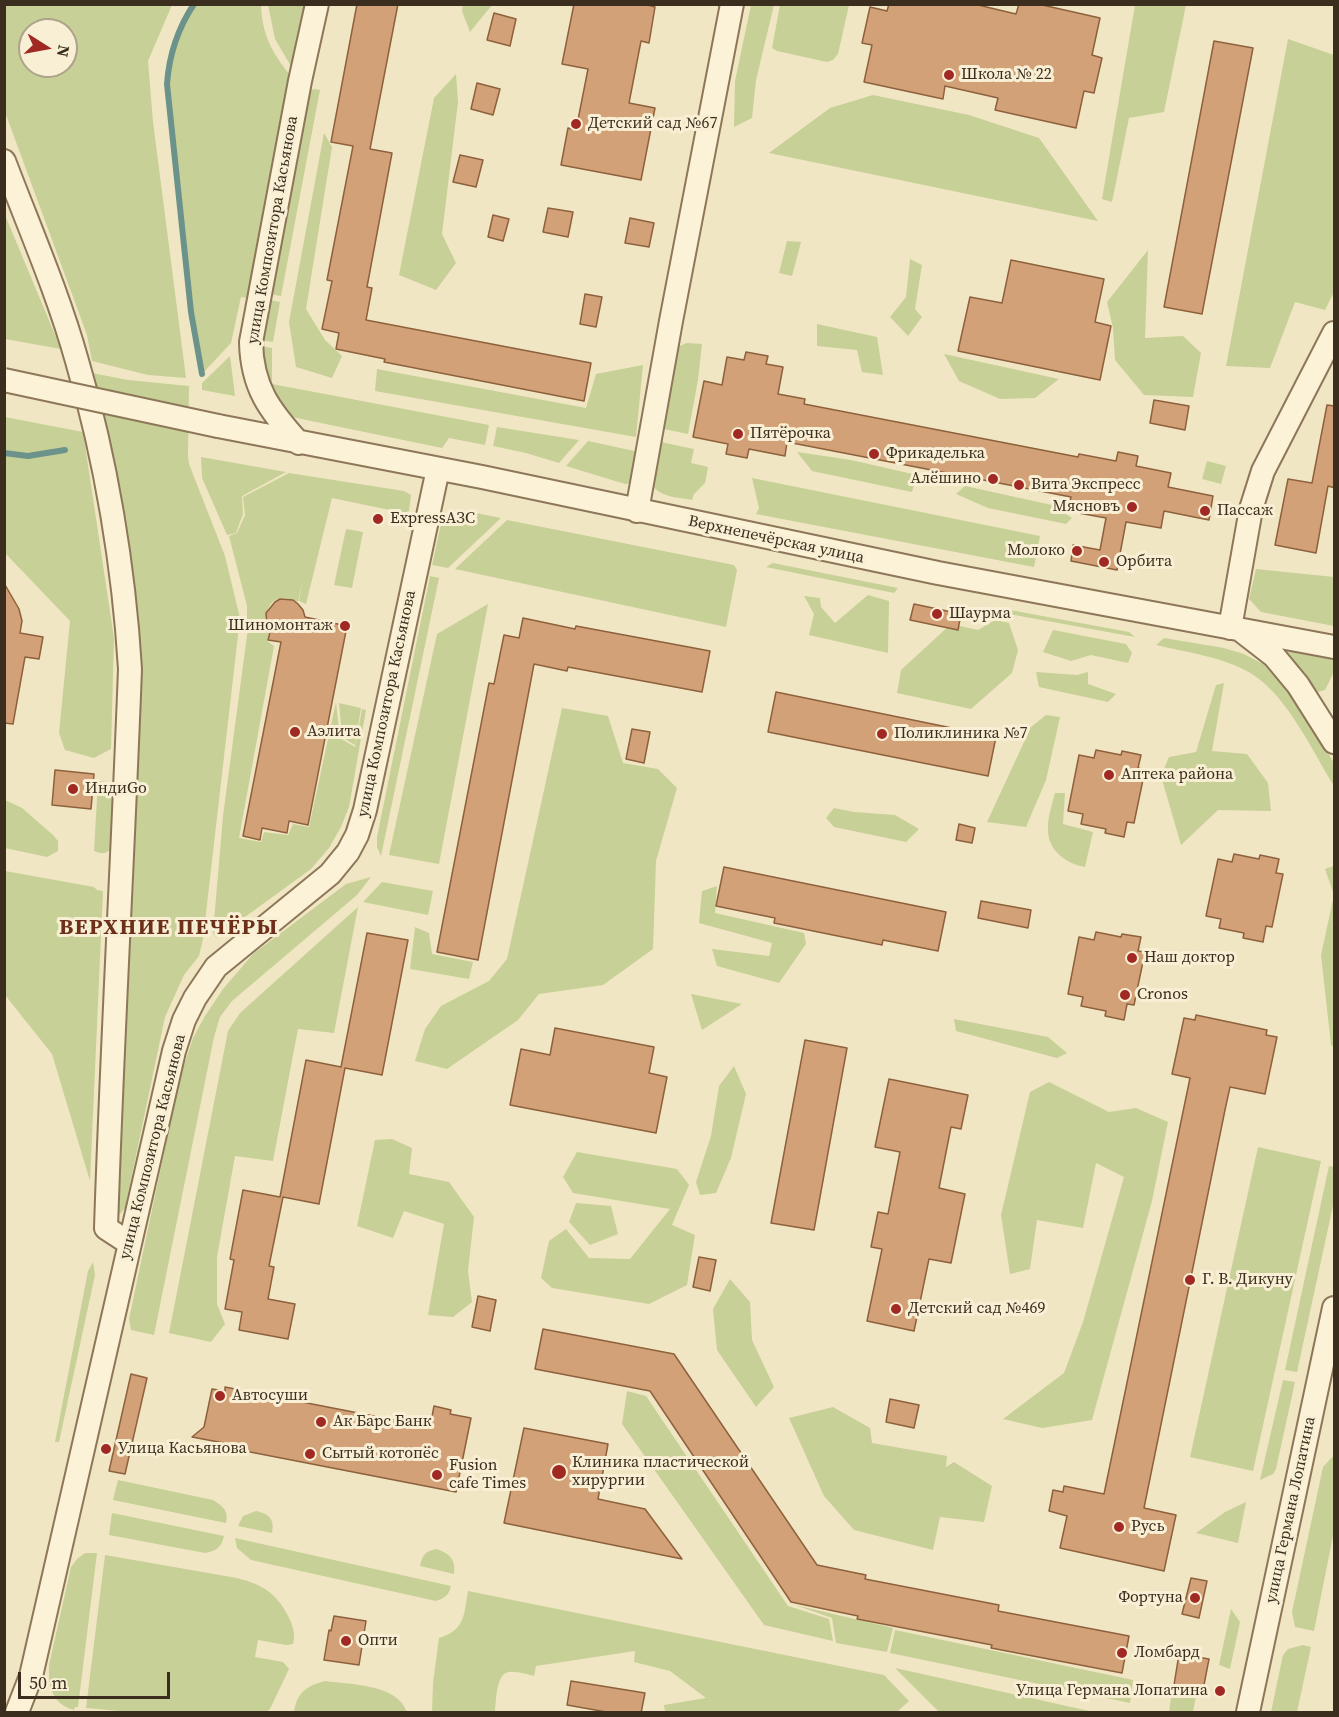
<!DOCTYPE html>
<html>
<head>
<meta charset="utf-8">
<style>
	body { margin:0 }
	#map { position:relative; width:1339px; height:1717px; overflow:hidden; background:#f1e6c4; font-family:"Source Serif 4",serif }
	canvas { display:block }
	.frame { position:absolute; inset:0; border:6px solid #3c2e1e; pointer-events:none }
	.north { position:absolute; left:18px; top:18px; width:60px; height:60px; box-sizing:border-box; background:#f8efd4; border:2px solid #ada28b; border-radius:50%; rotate:101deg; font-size:16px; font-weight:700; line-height:24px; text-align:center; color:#3c2e1e }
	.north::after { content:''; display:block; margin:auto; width:21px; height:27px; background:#a12924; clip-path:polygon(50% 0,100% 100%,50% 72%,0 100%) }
	.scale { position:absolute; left:18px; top:1672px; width:152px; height:27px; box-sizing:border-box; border:3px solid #3c2e1e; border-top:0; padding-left:8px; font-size:18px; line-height:21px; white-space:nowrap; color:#3c2e1e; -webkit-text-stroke:4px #f8efd4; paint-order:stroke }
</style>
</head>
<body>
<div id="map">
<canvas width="1339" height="1717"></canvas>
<div class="frame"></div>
<div class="north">N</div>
<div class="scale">50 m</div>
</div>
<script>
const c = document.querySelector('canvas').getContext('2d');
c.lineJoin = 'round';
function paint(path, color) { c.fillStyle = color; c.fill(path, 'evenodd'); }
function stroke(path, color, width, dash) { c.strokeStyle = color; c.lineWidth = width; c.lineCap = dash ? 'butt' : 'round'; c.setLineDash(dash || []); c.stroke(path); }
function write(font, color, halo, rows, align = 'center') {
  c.font = font + ' "Source Serif 4",serif'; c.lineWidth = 6; c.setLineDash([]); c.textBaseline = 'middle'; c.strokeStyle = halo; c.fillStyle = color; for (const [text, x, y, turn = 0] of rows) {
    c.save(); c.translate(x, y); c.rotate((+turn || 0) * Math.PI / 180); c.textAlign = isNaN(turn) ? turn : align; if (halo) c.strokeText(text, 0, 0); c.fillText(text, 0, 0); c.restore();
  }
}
paint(new Path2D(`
	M5,4L172,5L148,61L153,122L186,378L148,375L92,361L87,335L5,112ZM30,30H66V66H30Z
	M194,5H261C262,34 272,53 290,75L247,298L241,297L231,343L202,374L191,312L167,84C169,56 178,28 194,5Z
	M268,5H304L292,68L275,39Z
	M463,5V4L492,5L470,32L462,11Z
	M751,5H774L756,80L752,118L734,127L735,81Z
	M780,5H849L838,54L833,60L827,62L777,51L772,48Z
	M1135,5H1186L1164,112L1129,118L1112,202L1102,199Z
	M1288,39L1334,55V292L1325,310L1295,302L1270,368L1226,366Z
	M456,74L458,102L442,234L456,263L436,290L399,275L434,98Z
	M314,89L320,90L319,95L281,296L270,294L309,91Z
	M873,95L969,115L1039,138L1098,221L769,153L830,108Z
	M324,133L332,147L306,309L325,340L342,356L332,378L296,367L289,322Z
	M5,215L61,349L5,339Z
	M787,241L801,242L792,276L779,273Z
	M1148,250L1145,338L1183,336L1201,353L1193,397L1144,395L1115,360L1113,328L1107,302Z
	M910,259L922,265L915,309L922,317L908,336L890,317L906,297Z
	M269,300L280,302L273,342L261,340Z
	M817,324L877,337L883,375L862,372L857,350L817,346Z
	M687,343L702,344L698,380L688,434L659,428L677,347Z
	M261,346L272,348V384L489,425L485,445L449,438L442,448L287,416L265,384Z
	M944,354L1059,379L1035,398L1000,399L959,381Z
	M230,356L235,396L202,390V383Z
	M643,365L636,437L375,391L377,369L586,408L596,374Z
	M92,373L128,380L189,386L188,455L189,464L225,556L240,618L203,939L199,956L184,975L165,1017L125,1208L116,1219L128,893H133L142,669L122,509L110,443Z
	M5,417L83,432L114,638L111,749L94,758L65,750L59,733L70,621L5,553Z
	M497,427L579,440L559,463L526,453L493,446Z
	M588,441L639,452L632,483L625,484L566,466Z
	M656,441L694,449L691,463L708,467L705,483L694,494L692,500C677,497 661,498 651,484Z
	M797,452L851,460L917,475L912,492L812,471Z
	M201,457L286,472L242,496L243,514L236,533L227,535L202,478Z
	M1207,461L1226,466L1221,484L1202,479Z
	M289,473L404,491L411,495L409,511L404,513L332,498L306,604L299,601L303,578L298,602C276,592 266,602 265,625L254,622L266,626L269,632L267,641L274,646L239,838L261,842L264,832L288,835L293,824L309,827L336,702L340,738L355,747L362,709L366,710L349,807L341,827L329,848L311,869L216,938L213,933L223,816L248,628L254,623L247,626V606L229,536L237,533L245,515L243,497Z
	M752,478L1040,536L1034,567L756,514L759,508Z
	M965,486L1052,505L1072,518L1066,524L988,508L956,494Z
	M476,513L501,518L448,568L432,565L441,524L445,515L474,520Z
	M507,520L734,565L737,570L726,627L455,569Z
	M346,529L363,532L352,588L334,585Z
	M773,563L898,588L894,593L766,567Z
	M1256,569L1334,577V626L1261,612L1249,599Z
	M430,576L439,578L381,856L377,847V837Z
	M868,595L889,601L888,653L809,635L814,614L804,596L820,598L821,607L835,623Z
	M488,604L439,864L389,855L437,634Z
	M1010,610L1129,632L1135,637L1009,614Z
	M995,620L1009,623L1018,650L1012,673L971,709L897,693L901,670L951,624L978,630Z
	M1053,630L1126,644L1132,653L1128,663L1091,655L1071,661L1043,652Z
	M1164,638L1224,648L1244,654L1267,666L1289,689L1334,763V786C1311,749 1285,690 1245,670C1218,656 1185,652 1156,645Z
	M1293,650L1334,658V672L1325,690L1318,692L1289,658L1288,652Z
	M1036,672L1077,675L1088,672V684L1116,694L1108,702L1039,687Z
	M1224,683L1212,751L1247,754L1268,783L1271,811L1218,810L1181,845L1161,776L1169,757L1196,752L1216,685Z
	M339,703L361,708L355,745L342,737Z
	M562,708L608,716L623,763L658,769L677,788L656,861L653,949L603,985L539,994L518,1020L447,1069L415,1061L425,1029L441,1006L489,981L507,959Z
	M1046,715L1060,717L1046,780L1026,827L987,822L1031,727Z
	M98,781L108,782L114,787V846C108,853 104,855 94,851Z
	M1055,793H1065L1063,824L1093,832L1085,867C1067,864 1048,851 1048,830C1047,819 1052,805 1055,793Z
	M5,800L22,808L53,835L58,841V851L47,857L5,848Z
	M834,808L854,812L895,815L919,829L906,842L834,827L826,818Z
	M1334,866V1047L1331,1045L1321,955L1334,895L1325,869Z
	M5,871L94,887L97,890L103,891L90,1181L52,1054L5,995Z
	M371,877L357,895L232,1001L220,1017L214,1037L154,1335L131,1330L129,1319L180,1077L193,1038L205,1016L223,989L253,954L346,884Z
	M382,882L433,891L428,915L363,902Z
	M717,886L715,913L804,933L806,944L779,983L717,966L712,949L769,956L772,943L699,923L702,891Z
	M358,907L334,1033L298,1029L273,1161L235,1156L217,1257V1304L225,1324L211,1342L169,1333L228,1031L240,1013Z
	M415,927L429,933L432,954L473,962L469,979L410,969Z
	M691,994L742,1004L702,1030Z
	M954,1019L1048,1037L1067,1053L1057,1058L956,1031Z
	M734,1066L746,1094L731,1158L716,1193L700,1195L696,1182L711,1136L719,1086Z
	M1049,1082L1109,1112L1136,1108L1168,1122L1152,1201L1092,1420L1042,1428L1003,1419L1064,1373L1083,1322L1124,1177L1096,1163L1083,1228L1037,1220L1030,1269L1010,1274L1001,1215L1030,1092Z
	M392,1139L412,1148L409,1174L449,1182L474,1217L468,1271L472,1302L453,1317L428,1315L444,1224L404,1211L393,1238L357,1226L375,1140Z
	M1258,1147L1321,1161L1253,1471L1190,1457Z
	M577,1152L677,1169L689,1185L672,1225L695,1235L687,1285L649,1304L552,1288L541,1278L549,1241L566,1229L589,1258L630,1259L670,1209L573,1193L563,1177Z
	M1329,1166L1334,1167V1201L1297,1372L1285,1370Z
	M576,1203L611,1206L618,1234L590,1245L569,1222Z
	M93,1262L95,1275L59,1442H55L88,1271Z
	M730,1279L750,1302L752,1340L774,1387L756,1407L717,1350L713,1309Z
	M1283,1380L1295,1382L1276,1469L1273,1474L1260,1480Z
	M627,1391L646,1396L788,1606L829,1619L833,1641L764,1625L622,1424Z
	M833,1407L870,1428L872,1443L947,1456L946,1467L954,1462L992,1486L984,1522L940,1517L933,1550L854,1530L824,1496L789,1418Z
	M1334,1455V1531L1314,1631L1295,1627L1292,1612L1323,1467Z
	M118,1480L213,1500C223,1506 229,1511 226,1523L113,1500Z
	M1246,1502L1238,1543L1196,1533L1225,1512Z
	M256,1511C269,1514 275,1519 272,1533L238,1526L243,1516Z
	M112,1513L224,1536C222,1547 216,1551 205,1553L109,1535Z
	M235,1538L451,1586C449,1595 445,1598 436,1601L251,1560L237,1548Z
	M436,1549C449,1553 456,1559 454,1574L420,1566C422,1556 425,1551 436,1549Z
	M85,1553H97L78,1707H75L74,1710C52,1704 48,1686 49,1665L71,1567L77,1559Z
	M105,1555L237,1578C248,1581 258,1584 268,1591C281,1600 299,1628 293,1644L286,1645L258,1640L255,1657L283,1662L289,1669L270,1709L266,1712H132L86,1708Z
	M468,1591L884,1675L909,1701L897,1712H665L664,1705L706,1698L670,1671L634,1662L635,1651L536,1666L534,1676C526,1674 517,1671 509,1672C496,1673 496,1702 495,1712H432L433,1683L439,1638C465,1630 464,1615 468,1591Z
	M795,1605L893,1628L887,1652L836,1643L832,1618Z
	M1231,1609L1240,1622L1230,1669L1219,1665Z
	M895,1630L1133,1680L1130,1703L890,1653Z
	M1303,1645L1311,1647L1297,1712H1271L1283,1655L1288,1649Z
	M895,1668L1094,1712H939Z
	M325,1681C351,1685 396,1683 407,1712H294C297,1693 306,1686 325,1681Z
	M1172,1691L1196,1696L1193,1712H1169Z`), '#c7d096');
stroke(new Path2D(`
	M194,4C178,28 169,56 167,84L191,312L202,374
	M4,453L28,456L65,450`), '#6c938b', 6);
const building = new Path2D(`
	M357,4H398L370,149L392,153L367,287L372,288L366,320L591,363L584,401L384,362L385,359L336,349L339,333L322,329L332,281L327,280L353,146L331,142Z
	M574,4H644L655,7L649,43L641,41L629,103L655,108L641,180L561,165L568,128L576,130L588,69L562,64Z
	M889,4H974L1016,14L1019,4H1038L1100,18L1092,55L1102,58L1094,93L1084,91L1076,128L995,110L998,98L945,86L943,99L864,82L872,45L862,43L870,7L887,11Z
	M494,13L516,19L510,46L487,40Z
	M1214,41L1253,48L1202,314L1164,307Z
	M477,83L500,89L493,115L471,109Z
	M460,155L483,160L476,187L453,182Z
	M548,208L573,212L568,237L543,232Z
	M493,215L509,219L503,241L488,237Z
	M630,218L654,223L649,247L625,243Z
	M1011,260L1104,279L1095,322L1111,326L1100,380L958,351L970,297L1002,303Z
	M585,294L602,297L596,327L580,324Z
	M746,352L768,356L766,364L783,367L778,394L805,399L804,404L1078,457L1079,454L1116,461L1118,452L1138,456L1136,466L1171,473L1168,487L1213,496L1209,520L1164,511L1161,528L1126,522L1117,570L1071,561L1073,545L1100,550L1106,518L1068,511L1071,497L787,442L785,456L749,449L747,458L726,454L728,444L693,437L704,381L722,385L727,357L744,360Z
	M1154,400L1189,406L1185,430L1150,423Z
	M1327,405L1335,406V488L1328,486L1316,553L1275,545L1288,479L1312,483Z
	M4,583L19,609L22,621L20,633L43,637L39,659L25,657L13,724L4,723Z
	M280,599L293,600L298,604L303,610L305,617L347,626L308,825L289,821L287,833L262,828L260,840L243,836L281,642L268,640L270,632L267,626L266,613L275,602Z
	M914,604L961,614L958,630L910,620Z
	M523,618L575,629L576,626L710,651L702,692L568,667L567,671L534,664L478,960L437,952L489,683L494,684L504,635L519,638Z
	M776,692L996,737L988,776L768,732Z
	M632,729L650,732L644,763L626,759Z
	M1096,750L1121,755L1122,751L1141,755L1138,768L1145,770L1134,823L1127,822L1124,837L1105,833L1106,829L1081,824L1083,814L1068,811L1079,755L1094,758Z
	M55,770L94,774L91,809L52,805Z
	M959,824L975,828L972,843L956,840Z
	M1234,854L1259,859L1260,855L1279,859L1276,873L1283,874L1272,927L1266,926L1263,942L1243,938L1244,933L1219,928L1221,919L1206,916L1218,859L1232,862Z
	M724,867L946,912L938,951L883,940L882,945L774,923L775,918L716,906Z
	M981,901L1031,910L1028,928L978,918Z
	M1096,932L1121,937L1122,934L1141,937L1138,951L1145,952L1134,1005L1127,1004L1124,1020L1105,1016L1106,1011L1081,1006L1083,997L1068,994L1079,937L1094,940Z
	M367,933L408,940L382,1075L345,1068L319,1204L283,1197L269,1266L274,1267L268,1299L295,1304L288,1339L239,1330L242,1312L225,1309L234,1260L230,1259L243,1190L280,1197L306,1060L341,1067Z
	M1196,1015L1267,1030L1266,1035L1277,1037L1265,1094L1230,1087L1225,1110L1144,1508L1176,1515L1164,1571L1060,1548L1067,1516L1049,1511L1053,1490L1063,1492L1064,1486L1104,1494L1190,1078L1172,1074L1184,1018L1195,1020Z
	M555,1028L654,1047L649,1073L667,1077L656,1133L510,1105L521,1049L550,1055Z
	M805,1040L847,1048L814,1230L771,1223Z
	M889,1079L968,1095L961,1129L951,1127L939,1188L965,1194L951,1263L929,1259L914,1331L867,1321L882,1249L871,1247L878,1212L888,1214L900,1152L875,1147Z
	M699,1257L716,1260L710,1291L693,1287Z
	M478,1296L496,1300L490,1331L472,1327Z
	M543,1329L674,1354L817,1565L866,1575L865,1579L999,1605L998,1611L1129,1636L1122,1673L991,1648L992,1645L857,1619L858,1616L791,1602L650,1391L535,1369Z
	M131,1374L147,1378L125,1474L109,1471Z
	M225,1387L430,1427L434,1406L451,1410L450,1414L471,1418L456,1492L245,1451V1447L192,1437L204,1427L212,1389L225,1391Z
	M890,1399L919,1405L914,1428L886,1422Z
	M524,1428L608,1444L598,1499L645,1509L682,1559L504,1523Z
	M1191,1578L1207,1581L1199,1618L1182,1614Z
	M334,1616L366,1621L359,1665L324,1660L329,1630L331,1631Z
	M1179,1654L1209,1659L1203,1690L1174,1685Z
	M571,1681L645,1693L641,1713H612L567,1705Z`);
paint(building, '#d2a177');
stroke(building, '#8e613d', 1.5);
const minor = new Path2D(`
	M4,161C29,227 58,293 77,361C106,459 124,568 130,669C123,856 112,1042 106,1228L129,1243
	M218,426L482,477L938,573L1334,647
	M299,443C269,410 252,387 251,342L300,81L317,4
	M637,511L671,321L732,4
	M1230,628L1251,509L1263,471L1334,333
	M1243,632L1274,656L1298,685L1334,742
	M17,1712L31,1676L174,1051L184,1020L195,998L216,967L330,874L348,852L357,835L365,810L438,469
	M1248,1712L1334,1308`);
stroke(minor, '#8d7758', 26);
stroke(minor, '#fbf2d8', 22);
const minorBridge = new Path2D(`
	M4,380L218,426`);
stroke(minorBridge, '#8d7758', 26, []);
stroke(minorBridge, '#fbf2d8', 22);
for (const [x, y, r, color] of [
	[949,75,6,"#a12924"],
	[576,124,6,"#a12924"],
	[738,434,6,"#a12924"],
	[874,454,6,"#a12924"],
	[993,479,6,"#a12924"],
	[1019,485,6,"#a12924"],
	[1132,507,6,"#a12924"],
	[1205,511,6,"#a12924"],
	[378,519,6,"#a12924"],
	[1077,551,6,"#a12924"],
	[1104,562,6,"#a12924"],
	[937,614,6,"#a12924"],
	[345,626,6,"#a12924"],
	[295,732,6,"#a12924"],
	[882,734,6,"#a12924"],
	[1109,775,6,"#a12924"],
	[73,789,6,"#a12924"],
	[1132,958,6,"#a12924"],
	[1125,995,6,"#a12924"],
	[1190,1280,6,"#a12924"],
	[896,1309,6,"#a12924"],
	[220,1396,6,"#a12924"],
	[321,1422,6,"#a12924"],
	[106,1449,6,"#a12924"],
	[310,1454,6,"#a12924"],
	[559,1472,8,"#a12924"],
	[437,1475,6,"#a12924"],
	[1119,1527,6,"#a12924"],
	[1195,1598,6,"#a12924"],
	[346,1641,6,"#a12924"],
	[1122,1653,6,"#a12924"],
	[1220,1691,6,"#a12924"]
]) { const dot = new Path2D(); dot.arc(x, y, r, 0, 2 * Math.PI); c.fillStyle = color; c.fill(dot); stroke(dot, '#f8efd4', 2); }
write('16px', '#3c2e1e', '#f8efd4', [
	["Школа № 22",961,75],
	["Детский сад №67",588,124],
	["Пятёрочка",750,434],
	["Фрикаделька",886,454],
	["Алёшино",981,479,"right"],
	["Вита Экспресс",1031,485],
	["Мясновъ",1120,507,"right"],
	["Пассаж",1217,511],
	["ExpressАЗС",390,519],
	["Молоко",1065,551,"right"],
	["Орбита",1116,562],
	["Шаурма",949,614],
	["Шиномонтаж",333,626,"right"],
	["Аэлита",307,732],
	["Поликлиника №7",894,734],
	["Аптека района",1121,775],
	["ИндиGo",85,789],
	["Наш доктор",1144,958],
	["Cronos",1137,995],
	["Г. В. Дикуну",1202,1280],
	["Детский сад №469",908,1309],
	["Автосуши",232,1396],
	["Ак Барс Банк",333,1422],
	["Улица Касьянова",118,1449],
	["Сытый котопёс",322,1454],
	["Клиника пластической",572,1463],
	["хирургии",572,1481],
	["Fusion",449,1466],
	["cafe Times",449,1484],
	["Русь",1131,1527],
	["Фортуна",1183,1598,"right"],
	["Опти",358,1641],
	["Ломбард",1134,1653],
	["Улица Германа Лопатина",1208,1691,"right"]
], 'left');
write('16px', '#3c2e1e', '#f8efd4', [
	["улица Композитора Касьянова",273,230,-80],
	["Верхнепечёрская улица",776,540,12],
	["улица Композитора Касьянова",387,704,-78],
	["улица Композитора Касьянова",153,1147,-76],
	["улица Германа Лопатина",1291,1510,-78]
]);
c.letterSpacing = '1.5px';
write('bold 22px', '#6c2f1a', '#f8efd4', [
	["ВЕРХНИЕ ПЕЧЁРЫ",169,928]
]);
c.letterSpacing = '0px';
</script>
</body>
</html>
